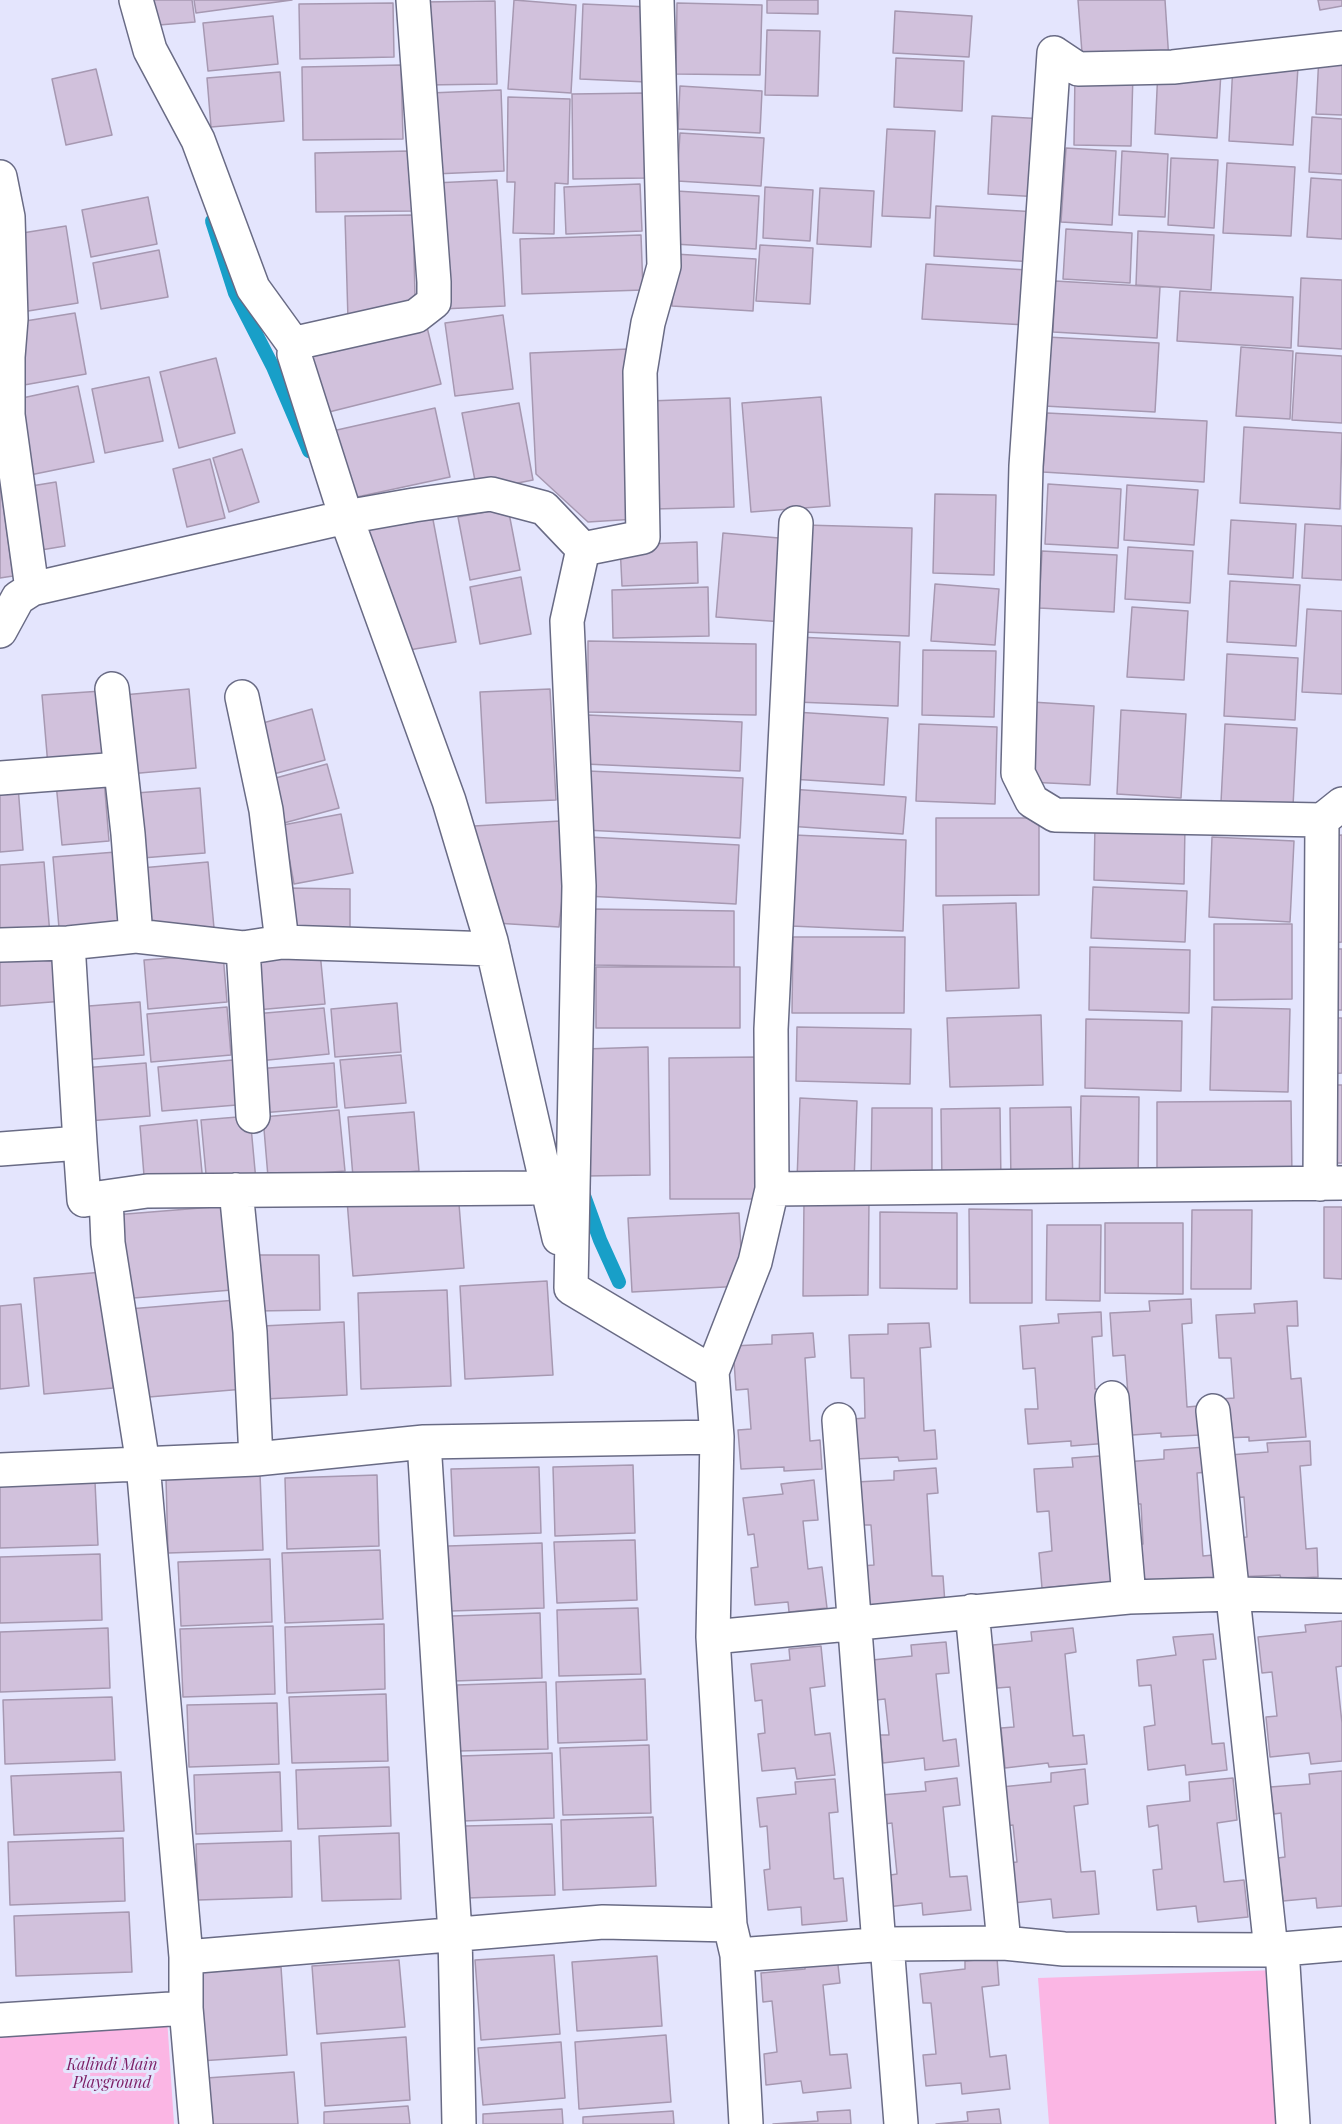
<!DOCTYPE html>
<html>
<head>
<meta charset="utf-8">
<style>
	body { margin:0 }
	canvas { display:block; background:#e4e5fd }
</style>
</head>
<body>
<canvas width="1342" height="2124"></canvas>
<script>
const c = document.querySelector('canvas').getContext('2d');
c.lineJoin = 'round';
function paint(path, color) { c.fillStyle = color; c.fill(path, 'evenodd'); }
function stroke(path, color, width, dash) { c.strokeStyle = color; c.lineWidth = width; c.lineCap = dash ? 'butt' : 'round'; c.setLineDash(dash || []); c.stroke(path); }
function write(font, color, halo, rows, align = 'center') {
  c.font = font + ' "Playfair Display",serif'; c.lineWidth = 6; c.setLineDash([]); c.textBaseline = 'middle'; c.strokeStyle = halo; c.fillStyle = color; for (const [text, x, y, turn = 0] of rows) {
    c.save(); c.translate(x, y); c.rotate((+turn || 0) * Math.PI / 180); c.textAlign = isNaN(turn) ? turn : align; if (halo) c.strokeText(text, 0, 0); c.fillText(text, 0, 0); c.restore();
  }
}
paint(new Path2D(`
	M1278,1970L1289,2124H1049L1038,1978Z
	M167,2018L174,2124H0V2034Z`), '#fbb6e4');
stroke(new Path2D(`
	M212,221L235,293L273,367L309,451
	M583,1193L600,1240L619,1282`), '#189fc8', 14);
const building = new Path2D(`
	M144,0H192L195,22L147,26Z
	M194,0H292L196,13Z
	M514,0L576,5L571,93L508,89Z
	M767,0H818V14L767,13Z
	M1078,0H1165L1169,61L1083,66Z
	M1318,0H1342V6L1320,10Z
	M495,1L497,84L424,85L422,2Z
	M393,3L394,57L300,59L299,4Z
	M677,3L762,5L760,75L676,74Z
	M583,4L650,7L647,82L580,79Z
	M895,11L972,16L969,57L893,53Z
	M273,16L278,64L208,71L203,23Z
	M767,30L820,31L818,96L765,95Z
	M1319,55L1342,56V115L1316,114Z
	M896,58L964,61L962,111L894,107Z
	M1233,64L1298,67L1293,145L1229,141Z
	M401,65L403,139L303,140L302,67Z
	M96,69L112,135L66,145L52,79Z
	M1158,69L1221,72L1217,138L1155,134Z
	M280,72L284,121L211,127L207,78Z
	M1075,72L1133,73L1131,146L1074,145Z
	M680,86L762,91L760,133L678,129Z
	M501,90L504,171L434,174L430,93Z
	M646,93V178L573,179L572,94Z
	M508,97L570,99L568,184L555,183L554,234L513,233L515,182H507Z
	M992,116L1045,119L1041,197L988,194Z
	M1312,117L1342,119V174L1309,172Z
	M887,129L935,131L930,218L882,216Z
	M680,133L764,138L761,186L677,181Z
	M1066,148L1116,151L1112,225L1061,222Z
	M410,151L412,211L316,212L315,153Z
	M1122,151L1168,154L1165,217L1119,215Z
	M1171,158L1218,160L1214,228L1168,225Z
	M1227,163L1295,167L1291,236L1223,233Z
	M1311,178L1342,180V239L1307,237Z
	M497,180L505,306L442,309L434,183Z
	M640,184L642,231L566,234L564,187Z
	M765,187L813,190L810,241L763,238Z
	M820,188L874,191L871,247L817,244Z
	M676,191L759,196L756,249L674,244Z
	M148,197L157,244L91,257L82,210Z
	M936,206L1037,212L1035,262L934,256Z
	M413,215L415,296L393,319L348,320L345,216Z
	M66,226L78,303L22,312L10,235Z
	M1066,229L1132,233L1130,283L1063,279Z
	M1138,231L1214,235L1211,290L1136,285Z
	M641,235L643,290L522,294L520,239Z
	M760,245L813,248L810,304L756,301Z
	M159,250L168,297L101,309L93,263Z
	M675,254L756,259L753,311L672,306Z
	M926,264L1028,270L1026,325L922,319Z
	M1301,278L1342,280V349L1298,346Z
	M1055,281L1160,287L1157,338L1053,332Z
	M1180,291L1293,297L1291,348L1177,341Z
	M75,313L86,374L24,385L13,323Z
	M503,315L513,389L455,396L445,323Z
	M425,319L441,384L317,415L301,350Z
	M1047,337L1159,343L1155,412L1044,406Z
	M1241,347L1293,351L1290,419L1236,416Z
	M629,349L636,519L588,522L536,474L530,353Z
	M1296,353L1342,356V423L1292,420Z
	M216,358L235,433L179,448L160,372Z
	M149,377L163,441L105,453L92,389Z
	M78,386L94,462L30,475L13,400Z
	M821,397L830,506L751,512L742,403Z
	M730,398L734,507L654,509L649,401Z
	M519,403L533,480L477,491L462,413Z
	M435,408L450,477L343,500L328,432Z
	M1047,413L1207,421L1204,482L1043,472Z
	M1244,427L1342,433L1340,509L1240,503Z
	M242,449L259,502L229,512L213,458Z
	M210,459L225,518L187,527L173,469Z
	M0,481L13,576L0,578Z
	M56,482L65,546L35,551L25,487Z
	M1048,484L1121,489L1118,548L1045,544Z
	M1127,485L1198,490L1194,545L1124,540Z
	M935,494L996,495L994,575L933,573Z
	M508,508L520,570L470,580L458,517Z
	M431,509L456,642L409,650L359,522Z
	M1231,520L1296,524L1293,578L1228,574Z
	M1305,524L1342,526V580L1302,578Z
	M805,525L912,528L909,636L801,632Z
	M723,533L790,539L783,622L716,617Z
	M697,542L698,583L622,586L620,545Z
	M1128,547L1193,551L1190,603L1125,599Z
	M1042,551L1117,555L1114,612L1039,608Z
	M521,577L531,634L480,644L470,587Z
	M1230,581L1300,585L1296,646L1227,642Z
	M935,584L999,589L995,645L931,641Z
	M708,587L709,636L613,638L612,590Z
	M1132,607L1188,611L1184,680L1127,677Z
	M1307,609L1342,611V694L1302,692Z
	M798,637L900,642L898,706L796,702Z
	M588,641L756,644V715L588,712Z
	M923,650L996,651L994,717L922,715Z
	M1227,654L1298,658L1295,720L1224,716Z
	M189,689L196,768L129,774L123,695Z
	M550,689L556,800L486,803L480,692Z
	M102,691L107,761L48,766L42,695Z
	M1032,702L1094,706L1090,785L1028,782Z
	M312,709L325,760L270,775L256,725Z
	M1121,710L1186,714L1181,798L1117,794Z
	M795,712L888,718L884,785L791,779Z
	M588,715L742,722L740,771L585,764Z
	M919,724L997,727L995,804L916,801Z
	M1225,724L1297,728L1293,806L1221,802Z
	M327,764L339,808L284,823L272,779Z
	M588,771L743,778L740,838L585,830Z
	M104,779L109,841L62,845L56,783Z
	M18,786L23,850L0,852V787Z
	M200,788L205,853L142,858L136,793Z
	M790,789L906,797L903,834L788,826Z
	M341,814L353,873L294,884L283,825Z
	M936,818H1039V895L936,896Z
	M560,821L564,881L559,927L495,923L474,826Z
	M1095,822L1185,825L1184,884L1094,880Z
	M794,835L906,840L903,931L791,926Z
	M1342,835V942L1329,943L1328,836Z
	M589,837L739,845L736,904L586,896Z
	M1212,837L1294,841L1290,922L1209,917Z
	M116,852L122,935L60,940L53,857Z
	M44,862L50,935L0,939V865Z
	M208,862L214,928L147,933L141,868Z
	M1093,887L1187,891L1185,942L1091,938Z
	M288,888L350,889V930H287Z
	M1016,903L1019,988L946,991L943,905Z
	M593,909L734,911V967L592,965Z
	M1214,924H1292V999L1214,1000Z
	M793,937H905L904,1013H792Z
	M60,945L64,1001L0,1006V951Z
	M1090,947L1190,950L1189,1013L1089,1010Z
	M1332,949H1342V1010H1332Z
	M320,952L325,1004L256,1010L252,957Z
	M223,954L227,1002L148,1009L144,960Z
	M596,967H740V1028H596Z
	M140,1002L144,1055L82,1060L76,1007Z
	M397,1003L401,1052L335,1057L331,1009Z
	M227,1007L231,1055L151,1062L147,1014Z
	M1212,1007L1290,1009L1288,1092L1210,1090Z
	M324,1008L329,1054L258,1061L254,1014Z
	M1041,1015L1043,1085L950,1087L947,1018Z
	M1328,1018H1342V1073L1329,1074Z
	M1086,1019L1182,1021L1181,1091L1085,1088Z
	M797,1027L911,1029L910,1084L796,1081Z
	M648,1047L650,1175L586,1176L584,1049Z
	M401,1055L406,1103L345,1108L340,1060Z
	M758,1057L759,1199H670L669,1058Z
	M233,1060L237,1105L162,1111L158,1067Z
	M146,1063L150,1116L88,1121L83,1068Z
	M334,1063L337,1107L260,1113L256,1069Z
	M1334,1085H1342V1163H1335Z
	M1081,1096L1139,1097L1138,1184L1079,1183Z
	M800,1098L857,1101L854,1182L797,1180Z
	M1291,1101L1292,1178L1157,1179V1102Z
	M1071,1107L1073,1184L1011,1185L1010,1108Z
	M872,1108H932V1184L871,1183Z
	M1000,1108L1001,1185L942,1186L941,1109Z
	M339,1110L345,1171L268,1177L263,1117Z
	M414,1112L419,1171L353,1177L348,1117Z
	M250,1116L256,1181L207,1185L201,1120Z
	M197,1120L203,1183L145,1188L140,1126Z
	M458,1191L464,1268L353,1276L347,1200Z
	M804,1201H869L868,1295L803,1296Z
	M225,1206L232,1290L121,1299L114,1215Z
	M1324,1207H1342V1279L1324,1278Z
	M969,1209L1032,1210V1303H970Z
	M1192,1210H1252L1251,1289H1191Z
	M880,1212L957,1213V1289L880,1288Z
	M739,1213L743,1286L632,1292L628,1218Z
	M1105,1223H1183V1294L1105,1293Z
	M1047,1225H1101L1100,1301L1046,1300Z
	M254,1255H319L320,1310L256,1311Z
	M103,1272L113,1388L44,1394L34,1278Z
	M547,1281L553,1375L465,1379L460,1286Z
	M447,1290L451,1386L361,1389L358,1293Z
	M1191,1299L1192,1323L1182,1324L1187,1407L1198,1406L1200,1435L1161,1437V1433L1118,1436L1115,1396L1128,1395L1125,1355L1113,1356L1110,1313L1150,1311L1149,1301Z
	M236,1300L244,1389L137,1398L129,1309Z
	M1297,1301L1298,1326H1287L1291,1379L1301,1378L1306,1437L1249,1441V1437L1224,1438L1221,1399L1234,1398L1231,1358H1219L1216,1315L1255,1313L1254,1304Z
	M21,1304L29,1386L0,1389V1306Z
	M1101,1312L1102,1336L1092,1337L1095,1389H1105L1109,1443L1071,1446V1441L1028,1444L1025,1409H1038L1035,1368L1023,1369L1020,1326L1059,1323L1058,1314Z
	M344,1322L347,1395L265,1399L262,1326Z
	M929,1323L931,1347L920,1348L924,1431L935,1430L937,1459L899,1461L898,1457L855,1459L853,1419L865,1418L864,1378H851L849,1335L888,1334V1324Z
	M813,1333L815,1357L805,1358L810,1441L820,1440L822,1469L784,1471V1467L741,1469L738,1430L751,1429L748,1389L736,1390L733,1346L772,1344V1335Z
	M1310,1441L1311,1465L1300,1466L1306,1549L1317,1548L1318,1577L1281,1579L1280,1575L1237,1577L1234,1538L1247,1537L1244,1497L1232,1498L1229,1455L1268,1452L1267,1443Z
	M1206,1447L1208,1472L1197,1473L1203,1556L1213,1555L1215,1583L1134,1584L1130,1545L1143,1544L1141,1504H1128L1125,1462L1164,1459V1450Z
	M1114,1455L1124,1586L1085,1589L1084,1584L1042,1588L1039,1553L1052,1551L1049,1511L1037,1512L1034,1469L1073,1467L1072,1458Z
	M633,1465L635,1533L555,1536L553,1467Z
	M539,1467L541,1533L454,1536L451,1469Z
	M936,1468L938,1493L927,1494L932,1576H943L945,1604L907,1603L863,1606L861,1566L874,1565L871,1525H858L856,1482L894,1480V1471Z
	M260,1474L263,1550L168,1553L166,1478Z
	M377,1475L379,1546L287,1549L285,1478Z
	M814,1480L818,1520L803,1521L808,1569L822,1567L827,1608L789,1612L788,1602L755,1605L751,1568L758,1567L754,1534L748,1535L743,1498L783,1494L781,1484Z
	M95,1482L98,1545L0,1548V1485Z
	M635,1540L637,1600L557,1603L554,1542Z
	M542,1543L544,1608L451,1611L448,1546Z
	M380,1550L383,1619L285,1623L282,1553Z
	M100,1554L102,1620L0,1623V1557Z
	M270,1559L272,1622L181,1626L178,1562Z
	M638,1608L641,1674L559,1676L557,1610Z
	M540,1613L542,1678L454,1681L452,1616Z
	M1342,1621V1666L1336,1667L1342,1723V1761L1311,1764L1309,1753L1270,1757L1266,1717L1277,1716L1272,1672L1262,1673L1258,1637L1306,1632L1305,1625Z
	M384,1624L385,1689L287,1693L285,1627Z
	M273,1626L275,1694L183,1697L180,1629Z
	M108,1628L110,1688L0,1692V1632Z
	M1073,1628L1076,1652L1065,1654L1073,1736L1084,1735L1087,1764L1049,1767L1048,1763L1005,1768L1001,1728L1014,1727L1010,1687L997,1688L993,1645L1032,1641L1031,1632Z
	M1213,1634L1216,1659L1203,1660L1212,1744L1224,1743L1227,1770L1186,1775L1185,1765L1148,1770L1144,1727L1155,1725L1151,1685L1139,1686L1137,1660L1176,1655L1173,1637Z
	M946,1642L949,1673L936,1674L943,1741L956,1739L959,1766L925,1770L924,1758L883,1763L880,1735H889L885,1699L876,1700L872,1660L912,1656L911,1645Z
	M821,1646L825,1686L810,1688L815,1735L830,1733L835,1775L797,1779L795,1768L762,1771L758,1734L765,1733L762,1700L755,1701L751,1664L790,1660L789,1649Z
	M645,1679L647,1740L558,1743L556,1682Z
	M546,1682L548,1749L458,1751L457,1685Z
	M386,1694L388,1761L292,1763L289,1697Z
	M112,1697L115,1760L5,1764L3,1700Z
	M277,1703L279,1764L189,1767L187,1705Z
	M649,1745L651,1813L563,1815L560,1748Z
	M552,1753L554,1818L462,1821L460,1756Z
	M389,1767L391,1826L298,1829L296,1770Z
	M1085,1769L1088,1804L1074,1806L1081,1872L1095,1871L1099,1914L1053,1918L1051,1899L1013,1903L1008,1863L1017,1862L1013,1825L1004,1826L1001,1787L1051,1782V1773Z
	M1342,1771V1906L1317,1908L1316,1898L1283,1901L1278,1858L1285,1857L1281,1813L1274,1814L1270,1787L1310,1784L1309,1774Z
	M121,1772L124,1831L14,1835L11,1776Z
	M280,1772L282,1831L196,1834L194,1775Z
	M957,1778L960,1805L943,1807L950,1877L967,1876L971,1910L923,1915L922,1903L887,1907L884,1876L897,1874L892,1823L884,1824L881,1795L926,1791L925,1782Z
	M1233,1778L1237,1820L1217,1823L1224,1882L1244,1880L1248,1917L1198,1922L1196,1906L1157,1910L1153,1870L1162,1869L1158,1825L1149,1827L1147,1806L1190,1801L1189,1782Z
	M835,1779L838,1812L829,1813L834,1879L843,1878L847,1921L802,1925L801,1907L768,1910L764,1870L770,1869L767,1826L760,1827L757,1798L796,1794L795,1782Z
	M653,1817L656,1886L563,1890L561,1820Z
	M552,1824L555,1895L467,1898L464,1826Z
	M399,1833L401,1899L322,1901L319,1836Z
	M123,1838L125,1901L10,1905L8,1842Z
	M291,1841L292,1897L198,1900L196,1844Z
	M129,1912L132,1972L16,1976L14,1916Z
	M554,1955L560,2034L481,2040L475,1960Z
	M657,1956L662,2026L577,2031L572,1962Z
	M837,1956L840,1983L823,1985L830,2055L847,2054L851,2088L803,2093L801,2081L766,2085L764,2054L777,2052L772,2001L763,2002L761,1973L805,1969V1960Z
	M997,1958L999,1985L982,1987L990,2057L1006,2055L1010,2089L962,2094L961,2083L926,2086L923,2055L936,2054L931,2003H923L920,1974L965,1969V1961Z
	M399,1960L405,2027L317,2034L312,1966Z
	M281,1967L287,2055L200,2061L193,1973Z
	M666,2035L671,2102L579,2109L575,2042Z
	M406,2037L410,2100L325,2106L321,2043Z
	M561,2042L565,2098L483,2105L478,2048Z
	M294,2072L298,2124H210L206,2078Z
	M408,2106L410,2124H324V2112Z
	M562,2109L563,2124H483V2114Z
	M999,2109L1001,2124H936L968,2121L967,2112Z
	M850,2110L851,2124H773L818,2121L817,2112Z
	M673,2111L674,2124H583V2117Z`);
paint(building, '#d1c1dc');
stroke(building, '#a698b1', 1.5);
const minor = new Path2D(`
	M136,0L150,50L198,140L253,288L295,346
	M413,0L434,282V302L416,316L300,342L295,346L294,354L346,517L449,801L491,941L559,1238
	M1054,53L1026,466L1018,773L1032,801L1055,815L1322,820
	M1054,53L1078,69L1173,67L1342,48
	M0,177L8,217L11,319L8,357V415L32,589L346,517L414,505L491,494L544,508L583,549L567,621L579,886L571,1288L712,1372
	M583,549L643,537L640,372L648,323L664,266L657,0
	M0,631L18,598L32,589
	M112,689L128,834L136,936
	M242,697L266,810L282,942
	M0,778L120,769
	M68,943L80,1143
	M0,945L68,943L136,936L243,948L282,942L493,949
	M243,948L253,1116
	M0,1149L80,1143L84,1200L147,1191L531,1188
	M1320,1184L1322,820L1342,804
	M772,1189L1342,1183
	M236,1190L250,1332L256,1459
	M106,1197L108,1243L143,1464L186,1957V2008L196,2124
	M1112,1398L1129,1597
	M1213,1411L1271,1950
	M839,1420L879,1945
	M424,1442L455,1934L459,2124
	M0,1470L256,1459L424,1442L717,1437
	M972,1611L1004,1943
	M713,1637L1129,1597L1234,1594L1342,1596
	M887,1944L901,2124
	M1282,1949L1293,2124
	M737,1955L887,1944L1004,1943L1064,1949L1271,1950L1342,1944
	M186,1957L603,1922L730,1925
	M0,2020L186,2008
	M746,2124L737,1955L730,1925L713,1637L717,1437L712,1372L755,1262L772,1189L771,1029L796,523`);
stroke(minor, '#696b85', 36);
stroke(minor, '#fff', 33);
write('italic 16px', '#7c1e65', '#e4e5fd', [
	["Kalindi Main",112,2065],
	["Playground",112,2083]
]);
</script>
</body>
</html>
